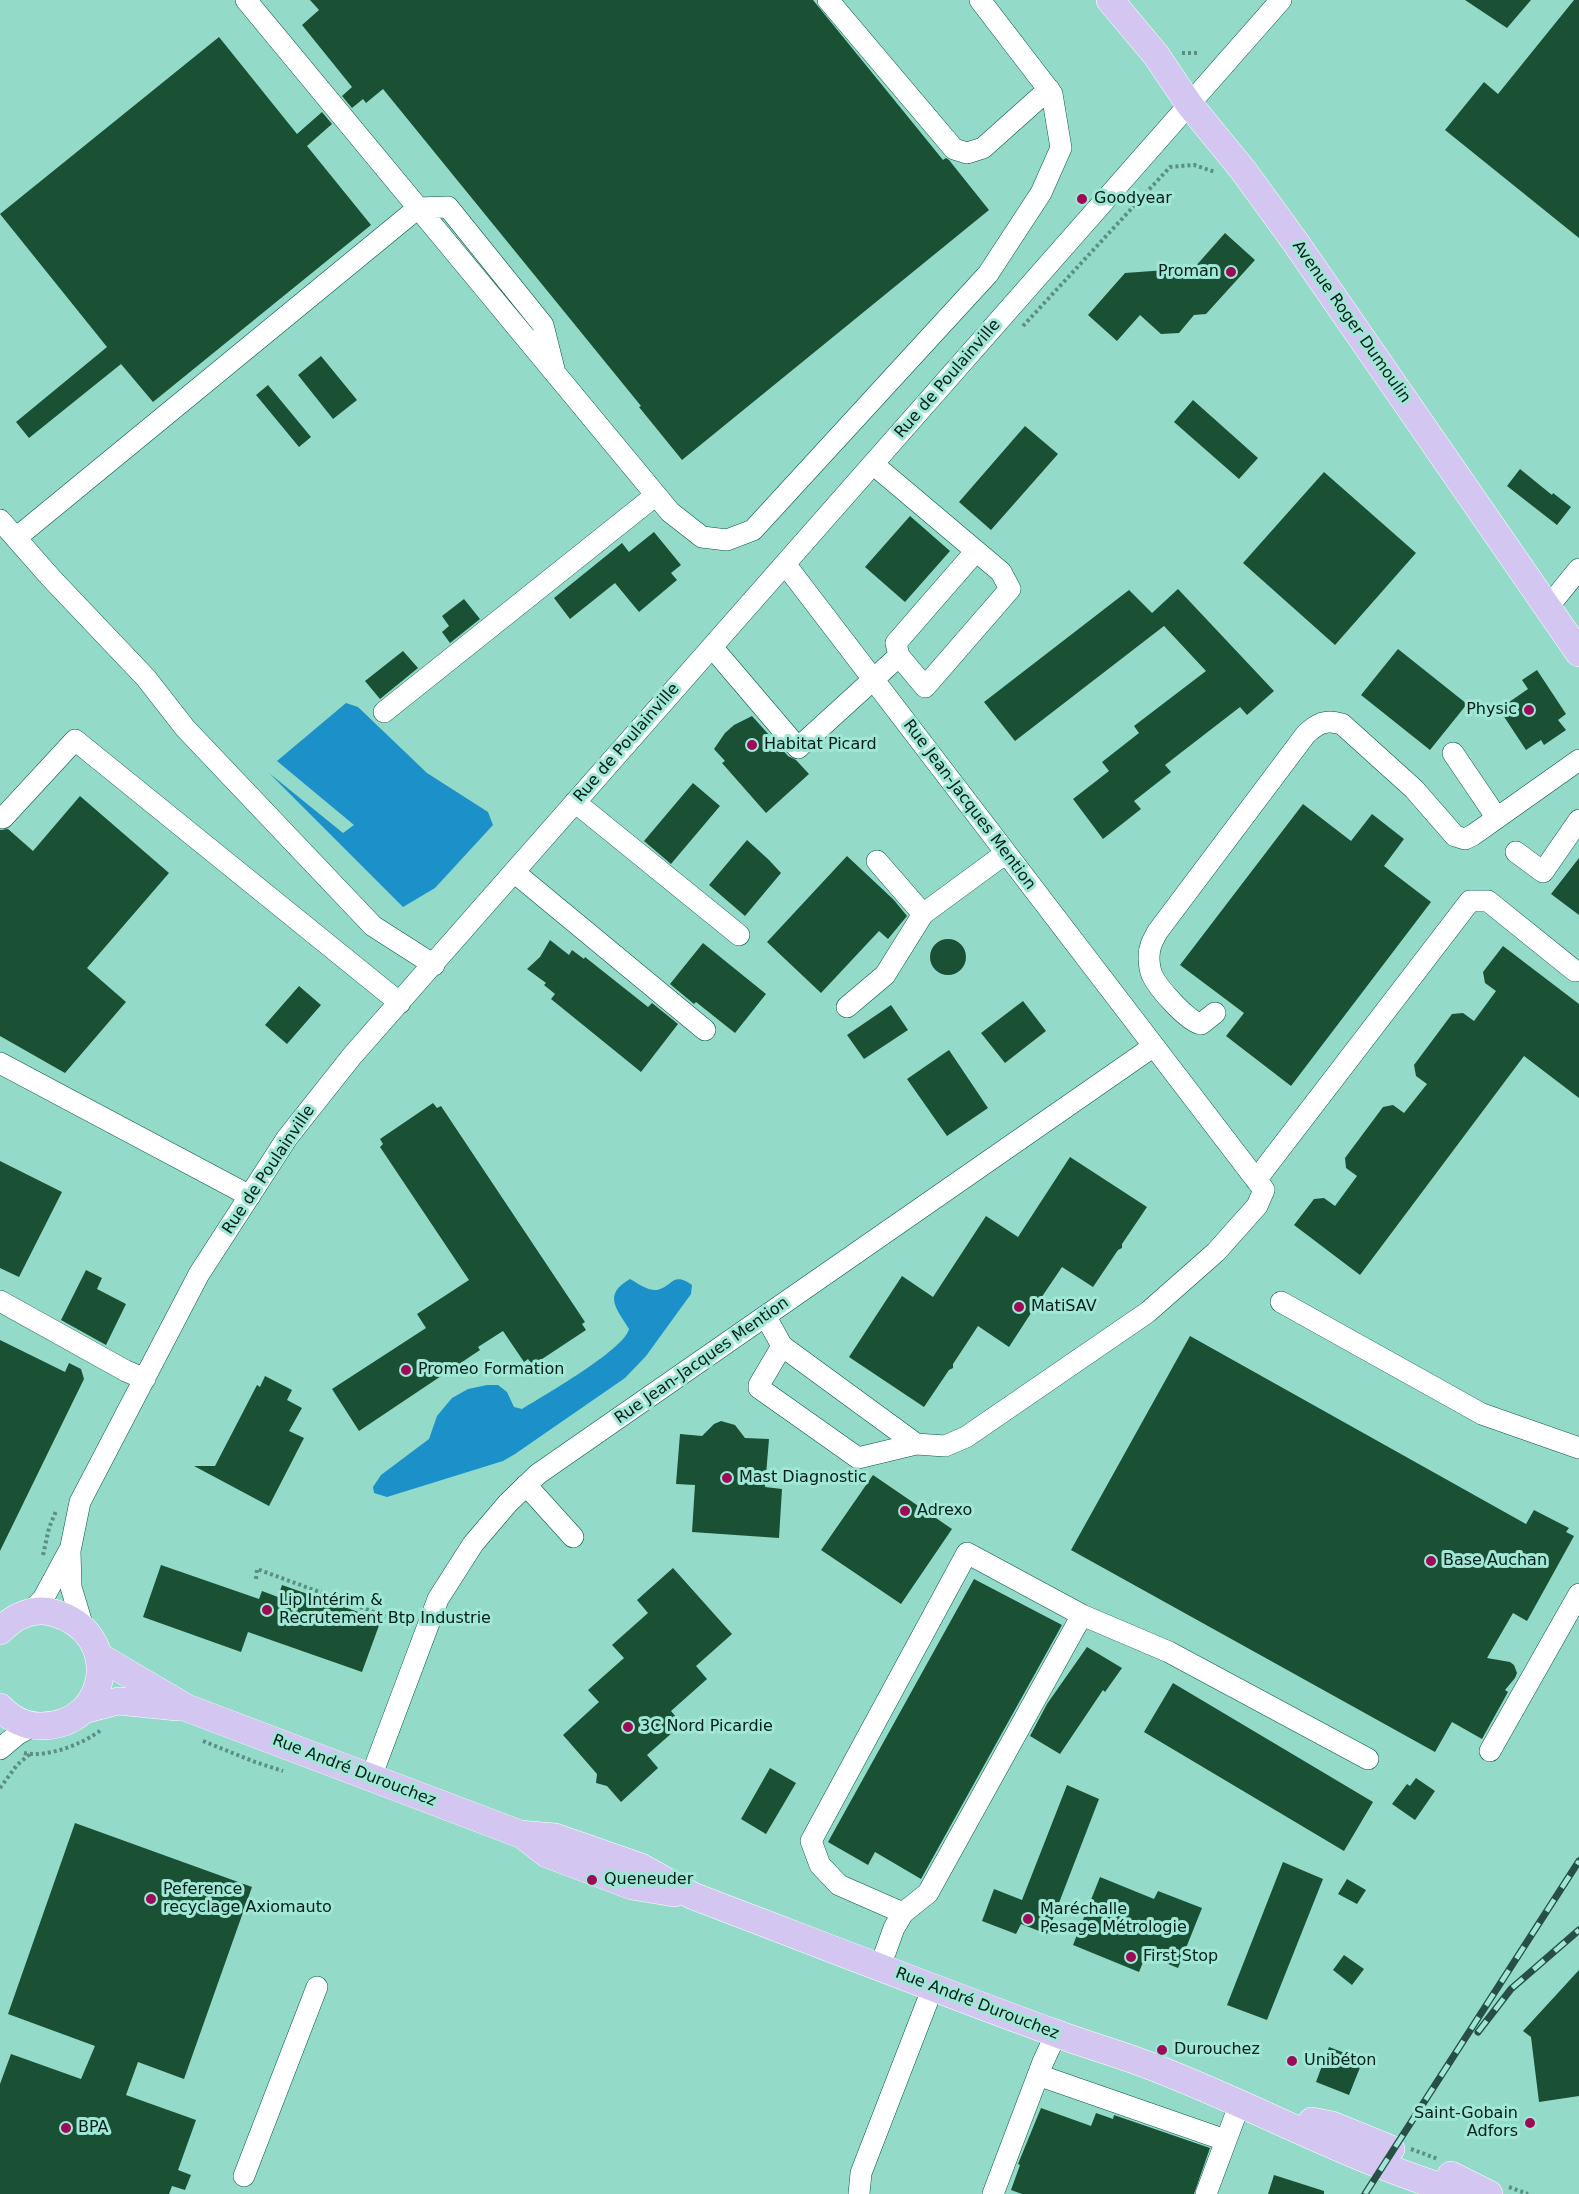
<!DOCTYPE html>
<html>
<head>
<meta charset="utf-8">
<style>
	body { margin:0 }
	canvas { display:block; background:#93dac8 }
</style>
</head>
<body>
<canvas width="1579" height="2194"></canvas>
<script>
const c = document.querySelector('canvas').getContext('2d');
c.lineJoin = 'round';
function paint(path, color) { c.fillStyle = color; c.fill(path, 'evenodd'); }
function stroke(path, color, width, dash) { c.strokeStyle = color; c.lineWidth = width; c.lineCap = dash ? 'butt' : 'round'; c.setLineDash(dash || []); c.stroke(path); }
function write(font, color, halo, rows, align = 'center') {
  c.font = font + ' "DejaVu Sans",sans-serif'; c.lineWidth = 6; c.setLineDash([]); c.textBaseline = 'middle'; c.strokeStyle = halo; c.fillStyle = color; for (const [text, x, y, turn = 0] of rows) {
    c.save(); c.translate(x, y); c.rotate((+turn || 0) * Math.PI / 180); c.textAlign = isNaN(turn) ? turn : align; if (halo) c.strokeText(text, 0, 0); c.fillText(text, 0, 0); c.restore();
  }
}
paint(new Path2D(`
	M346,703L358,707L427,773L488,812L493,825L435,888L403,907L269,773L343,833L354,825L277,761Z
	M630,1279C637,1283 648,1291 657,1290C673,1287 672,1271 692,1285L691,1294L646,1356L625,1378L515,1454L503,1461L387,1497L374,1493L373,1487L381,1475L429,1439L437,1416L452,1398L468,1389L487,1385H498L507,1392L514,1407L522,1409C543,1396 624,1350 629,1329C617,1309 602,1295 630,1279Z`), '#1c90c9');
paint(new Path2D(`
	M310,0H813L943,160L946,158L949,160L989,210L682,460L639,407L641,406L383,89L366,103L363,99L352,108L342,96L352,87L302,25L319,10Z
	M1465,0H1531L1507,28Z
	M1574,0H1579V238L1445,130L1484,82L1498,94Z
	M219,37L297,134L322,112L332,124L307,146L371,225L153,402L121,364L29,438L16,422L107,347L0,214Z
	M1225,233L1255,260L1206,314L1194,315L1179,333L1161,334L1140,315L1117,341L1088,315L1125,273L1194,268Z
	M321,356L357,400L333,419L298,375Z
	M268,385L311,437L299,447L256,395Z
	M1193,400L1258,458L1239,479L1174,422Z
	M1025,426L1058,454L991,530L959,502Z
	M1520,469L1552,495L1553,493L1571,507L1557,525L1507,486Z
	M1324,472L1416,553L1335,645L1243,563Z
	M910,516L950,551L905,602L865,567Z
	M654,532L681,565L671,573L677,580L639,612L615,583L570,619L554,598L622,543L629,552Z
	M1178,589L1274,691L1247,715L1240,707L1165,765L1171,772L1134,801L1141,809L1103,839L1073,799L1109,771L1102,762L1139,733L1134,726L1206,671L1164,626L1015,741L984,702L1129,590L1152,613Z
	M464,599L480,619L450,643L442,632L449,626L442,616Z
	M1398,649L1467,704L1430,750L1361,695Z
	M403,651L418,668L380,699L365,681Z
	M1537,670L1566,714L1558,720L1566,730L1544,745L1541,740L1526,750L1499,709L1528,689L1522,680Z
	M752,716L788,756L796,760L809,774L766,813L722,763L725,761L714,749L725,733L734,725Z
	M693,783L720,806L671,864L644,841Z
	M80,796L169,873L87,968L126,1002L65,1073L0,1036V830L8,829L33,851Z
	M1303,804L1351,841L1372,814L1404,839L1384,866L1431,902L1291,1086L1226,1036L1244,1013L1180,965Z
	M747,840L769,860L781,873L745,916L709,885Z
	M847,856L894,900L907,916L888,939L879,931L821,993L767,942Z
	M1579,858V915L1551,894Z
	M930 957a18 18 0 1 1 36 0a18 18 0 1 1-36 0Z
	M550,940L569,955L572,950L584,959L585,957L648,1007L652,1003L678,1024L641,1072L551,999L555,994L544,985L546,983L527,969L540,957Z
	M703,943L766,994L735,1033L696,1002L694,1004L670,984Z
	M1503,946L1579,1004V1098L1524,1056L1360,1275L1294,1225L1314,1199L1324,1198L1335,1206L1357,1176L1346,1168L1345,1158L1383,1107L1393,1105L1404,1113L1427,1084L1416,1076L1414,1065L1452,1014L1463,1013L1474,1021L1496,991L1485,983L1483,972Z
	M299,986L321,1005L287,1044L265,1025Z
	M1023,1001L1046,1031L1005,1063L981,1033Z
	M891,1005L908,1030L864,1059L847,1035Z
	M949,1050L988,1108L947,1136L907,1079Z
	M433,1103L437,1108L441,1106L585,1322L582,1324L586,1330L533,1365L528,1359L524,1362L503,1331L478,1347L480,1350L359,1431L332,1389L426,1328L417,1314L469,1280L380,1147L383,1144L380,1139Z
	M1070,1157L1147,1207L1122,1244V1248L1118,1250L1093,1287L1062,1267L1037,1304V1308L1033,1310L1009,1347L978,1326L953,1364V1368L949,1370L924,1407L849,1357L902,1276L933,1297L986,1216L1018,1237Z
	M0,1161L62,1192L19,1277L0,1268Z
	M86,1270L102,1278L97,1289L126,1304L106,1345L61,1320Z
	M1190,1336L1526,1524L1534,1510L1569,1528L1566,1532L1574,1536L1527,1621L1513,1613L1487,1658L1510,1662L1514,1665L1517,1673L1515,1678L1505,1690L1508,1692L1482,1739L1452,1722L1435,1752L1071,1550Z
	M0,1340L65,1372L69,1363L81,1369L84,1379L0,1551Z
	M265,1376L292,1390L287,1400L302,1408L289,1431L304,1438L269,1506L194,1466H215L257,1385L260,1387Z
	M721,1421L735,1425L745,1438L769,1439L765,1487L782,1489L779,1538L692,1532L695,1485L676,1484L680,1434L702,1436L714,1424Z
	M873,1475L952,1529L901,1604L821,1550Z
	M161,1565L259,1599L262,1591L278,1597L282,1585L381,1620L362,1672L248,1632L241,1652L143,1617Z
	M673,1568L732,1634L696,1666L707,1679L671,1711L682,1724L647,1755L658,1768L621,1802L607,1786L596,1783L597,1774L563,1735L599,1702L588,1690L624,1658L612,1645L648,1613L637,1600Z
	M974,1579L1062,1625L921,1879L875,1852L868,1865L828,1842Z
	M1087,1647L1122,1668L1105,1692L1103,1690L1060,1754L1030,1736L1047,1704Z
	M1173,1683L1373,1802L1344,1851L1144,1732Z
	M770,1768L796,1783L766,1834L741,1819Z
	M1416,1778L1435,1791L1415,1820L1392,1804L1407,1784L1410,1786Z
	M1067,1785L1099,1799L1047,1934L1021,1924L1016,1934L982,1921L994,1889L1022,1900Z
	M75,1823L252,1887L184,2079L138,2062L126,2095L196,2120L178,2170L191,2175L185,2190L172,2186L169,2194H0V2084L11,2054L81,2079L95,2046L8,2014Z
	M1283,1862L1323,1879L1267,2020L1227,2005Z
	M1100,1877L1154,1899L1158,1891L1202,1908L1178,1968L1146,1955L1139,1972L1073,1945Z
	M1347,1879L1366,1890L1357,1904L1338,1894Z
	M1344,1955L1364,1969L1352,1985L1333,1970Z
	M1579,1970V2096L1539,2102L1531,2037L1523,2031Z
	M1329,2047L1363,2060L1349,2095L1316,2082Z
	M1041,2108L1091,2126L1096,2113L1113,2119L1114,2115L1210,2148L1194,2194H1022L1011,2190L1020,2165L1018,2164Z
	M1274,2175L1324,2191V2194H1268Z`), '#1a5134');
const minor = new Path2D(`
	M246,0L656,495
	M828,0L954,149L967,153L983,148L1049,89
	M873,464L1001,572L1010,589L925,687L899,656L896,643L976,551
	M0,520L51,578L146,678L185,728L373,926L434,965
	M16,538L418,208L448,207L543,325L555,373
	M1548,607L1579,569
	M712,647L798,748L899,656
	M384,712L656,495L670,512L702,537L727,540L753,530L988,274L1041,193L1061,148L1052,94L980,0
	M1453,753L1497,818
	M575,802L739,935
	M3,818L75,740L400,1003
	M1516,852L1543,872L1579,820
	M877,861L923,914
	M514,872L705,1030
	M847,1007L885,975L923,914L1006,853
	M1215,1013L1201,1024C1188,1022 1158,988 1152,975C1150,970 1149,962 1149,957C1149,946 1153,940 1158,931L1306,734C1318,723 1326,719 1342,724L1414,789L1455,836L1465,839L1473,835L1579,760
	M0,1063L250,1196
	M1256,1180L1470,901H1488L1575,971
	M0,1301L126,1371L145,1379
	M1281,1302L1482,1414L1579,1448
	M766,1317L782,1346L916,1444
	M782,1346L759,1385V1388L858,1458L916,1444L945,1446L966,1437L1148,1312L1216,1252L1257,1206L1264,1190L785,564
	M526,1485L573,1537
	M30,1612L43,1599L69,1551
	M1082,1615L1169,1652L1368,1759
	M83,1627L71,1587L70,1551L80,1502L199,1274L287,1138L352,1056L1281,0
	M0,1749L18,1734L33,1726
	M1490,1751L1579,1594
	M371,1777L438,1599L473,1544L508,1503L538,1474L1154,1046
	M880,1967L894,1928L903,1913L928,1893L1082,1615L967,1553L811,1841L820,1865L839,1885L903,1913
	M1038,2075L1225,2140
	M244,2176L317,1987
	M859,2194L861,2173L933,1987
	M993,2194L1043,2062L1056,2034
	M1206,2194L1240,2103`);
const major = new Path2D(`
	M1110,0L1156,55L1189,104L1243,170L1296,243L1579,653
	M0,1631C14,1616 34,1607 54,1613C123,1632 111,1726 41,1726C25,1726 11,1719 0,1707
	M100,1657L187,1708L520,1834L555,1837L641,1867L693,1896C814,1942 934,1989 1055,2033C1089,2046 1124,2055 1158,2069C1261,2109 1358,2164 1465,2194
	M84,1710L118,1701L177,1707
	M524,1836L547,1854L632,1886L674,1893
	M1312,2121L1332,2125L1391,2149
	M1451,2175L1489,2194`);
stroke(minor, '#005749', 22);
stroke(major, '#fff', 28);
stroke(new Path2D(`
	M1182,53H1197
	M1023,326L1170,167L1194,165L1215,172
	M43,1555L49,1528L56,1511
	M256,1579L257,1569L409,1625
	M203,1741L255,1762L283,1771
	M24,1753C47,1758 83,1744 101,1730
	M0,1788L17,1765L30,1754
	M1411,2149L1438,2159
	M1509,2187L1528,2194`), '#5a9083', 4, [3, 3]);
stroke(minor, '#fff', 21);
stroke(major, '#d3c7f2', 27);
const rail = new Path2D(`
	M1478,2032L1511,1989L1579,1930
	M1365,2194L1579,1861`);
stroke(rail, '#274f46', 7);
stroke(rail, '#a0e7d5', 4.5, [14]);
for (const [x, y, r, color] of [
	[1082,199,6,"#9c0b58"],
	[1231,272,6,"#9c0b58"],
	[1529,710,6,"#9c0b58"],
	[752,745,6,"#9c0b58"],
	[1019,1307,6,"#9c0b58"],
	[406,1370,6,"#9c0b58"],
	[727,1478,6,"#9c0b58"],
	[905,1511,6,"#9c0b58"],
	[1431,1561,6,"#9c0b58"],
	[267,1610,6,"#9c0b58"],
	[628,1727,6,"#9c0b58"],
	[592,1880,6,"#9c0b58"],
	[151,1899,6,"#9c0b58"],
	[1028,1919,6,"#9c0b58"],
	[1131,1957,6,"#9c0b58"],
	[1162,2050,6,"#9c0b58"],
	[1292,2061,6,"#9c0b58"],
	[1530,2123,6,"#9c0b58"],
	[66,2128,6,"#9c0b58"]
]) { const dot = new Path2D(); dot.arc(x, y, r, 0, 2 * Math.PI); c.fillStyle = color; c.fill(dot); stroke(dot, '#a0e7d5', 2); }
write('16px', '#011e18', '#a0e7d5', [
	["Goodyear",1094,199],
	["Proman",1219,272,"right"],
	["Physic",1517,710,"right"],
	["Habitat Picard",764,745],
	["MatiSAV",1031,1307],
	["Promeo Formation",418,1370],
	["Mast Diagnostic",739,1478],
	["Adrexo",917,1511],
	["Base Auchan",1443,1561],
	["Lip Intérim &",279,1601],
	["Recrutement Btp Industrie",279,1619],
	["3C Nord Picardie",640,1727],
	["Queneuder",604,1880],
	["Peference",163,1890],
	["recyclage Axiomauto",163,1908],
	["Maréchalle",1040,1910],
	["Pesage Métrologie",1040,1928],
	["First Stop",1143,1957],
	["Durouchez",1174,2050],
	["Unibéton",1304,2061],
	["Saint-Gobain",1518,2114,"right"],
	["Adfors",1518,2132,"right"],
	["BPA",78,2128]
], 'left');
write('16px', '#011e18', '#a0e7d5', [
	["Avenue Roger Dumoulin",1351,322,55],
	["Rue de Poulainville",948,379,-49],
	["Rue de Poulainville",627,743,-49],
	["Rue Jean-Jacques Mention",969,805,53],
	["Rue de Poulainville",269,1170,-56],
	["Rue Jean-Jacques Mention",702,1361,-35],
	["Rue André Durouchez",354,1771,21],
	["Rue André Durouchez",977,2004,21]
]);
</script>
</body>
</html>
